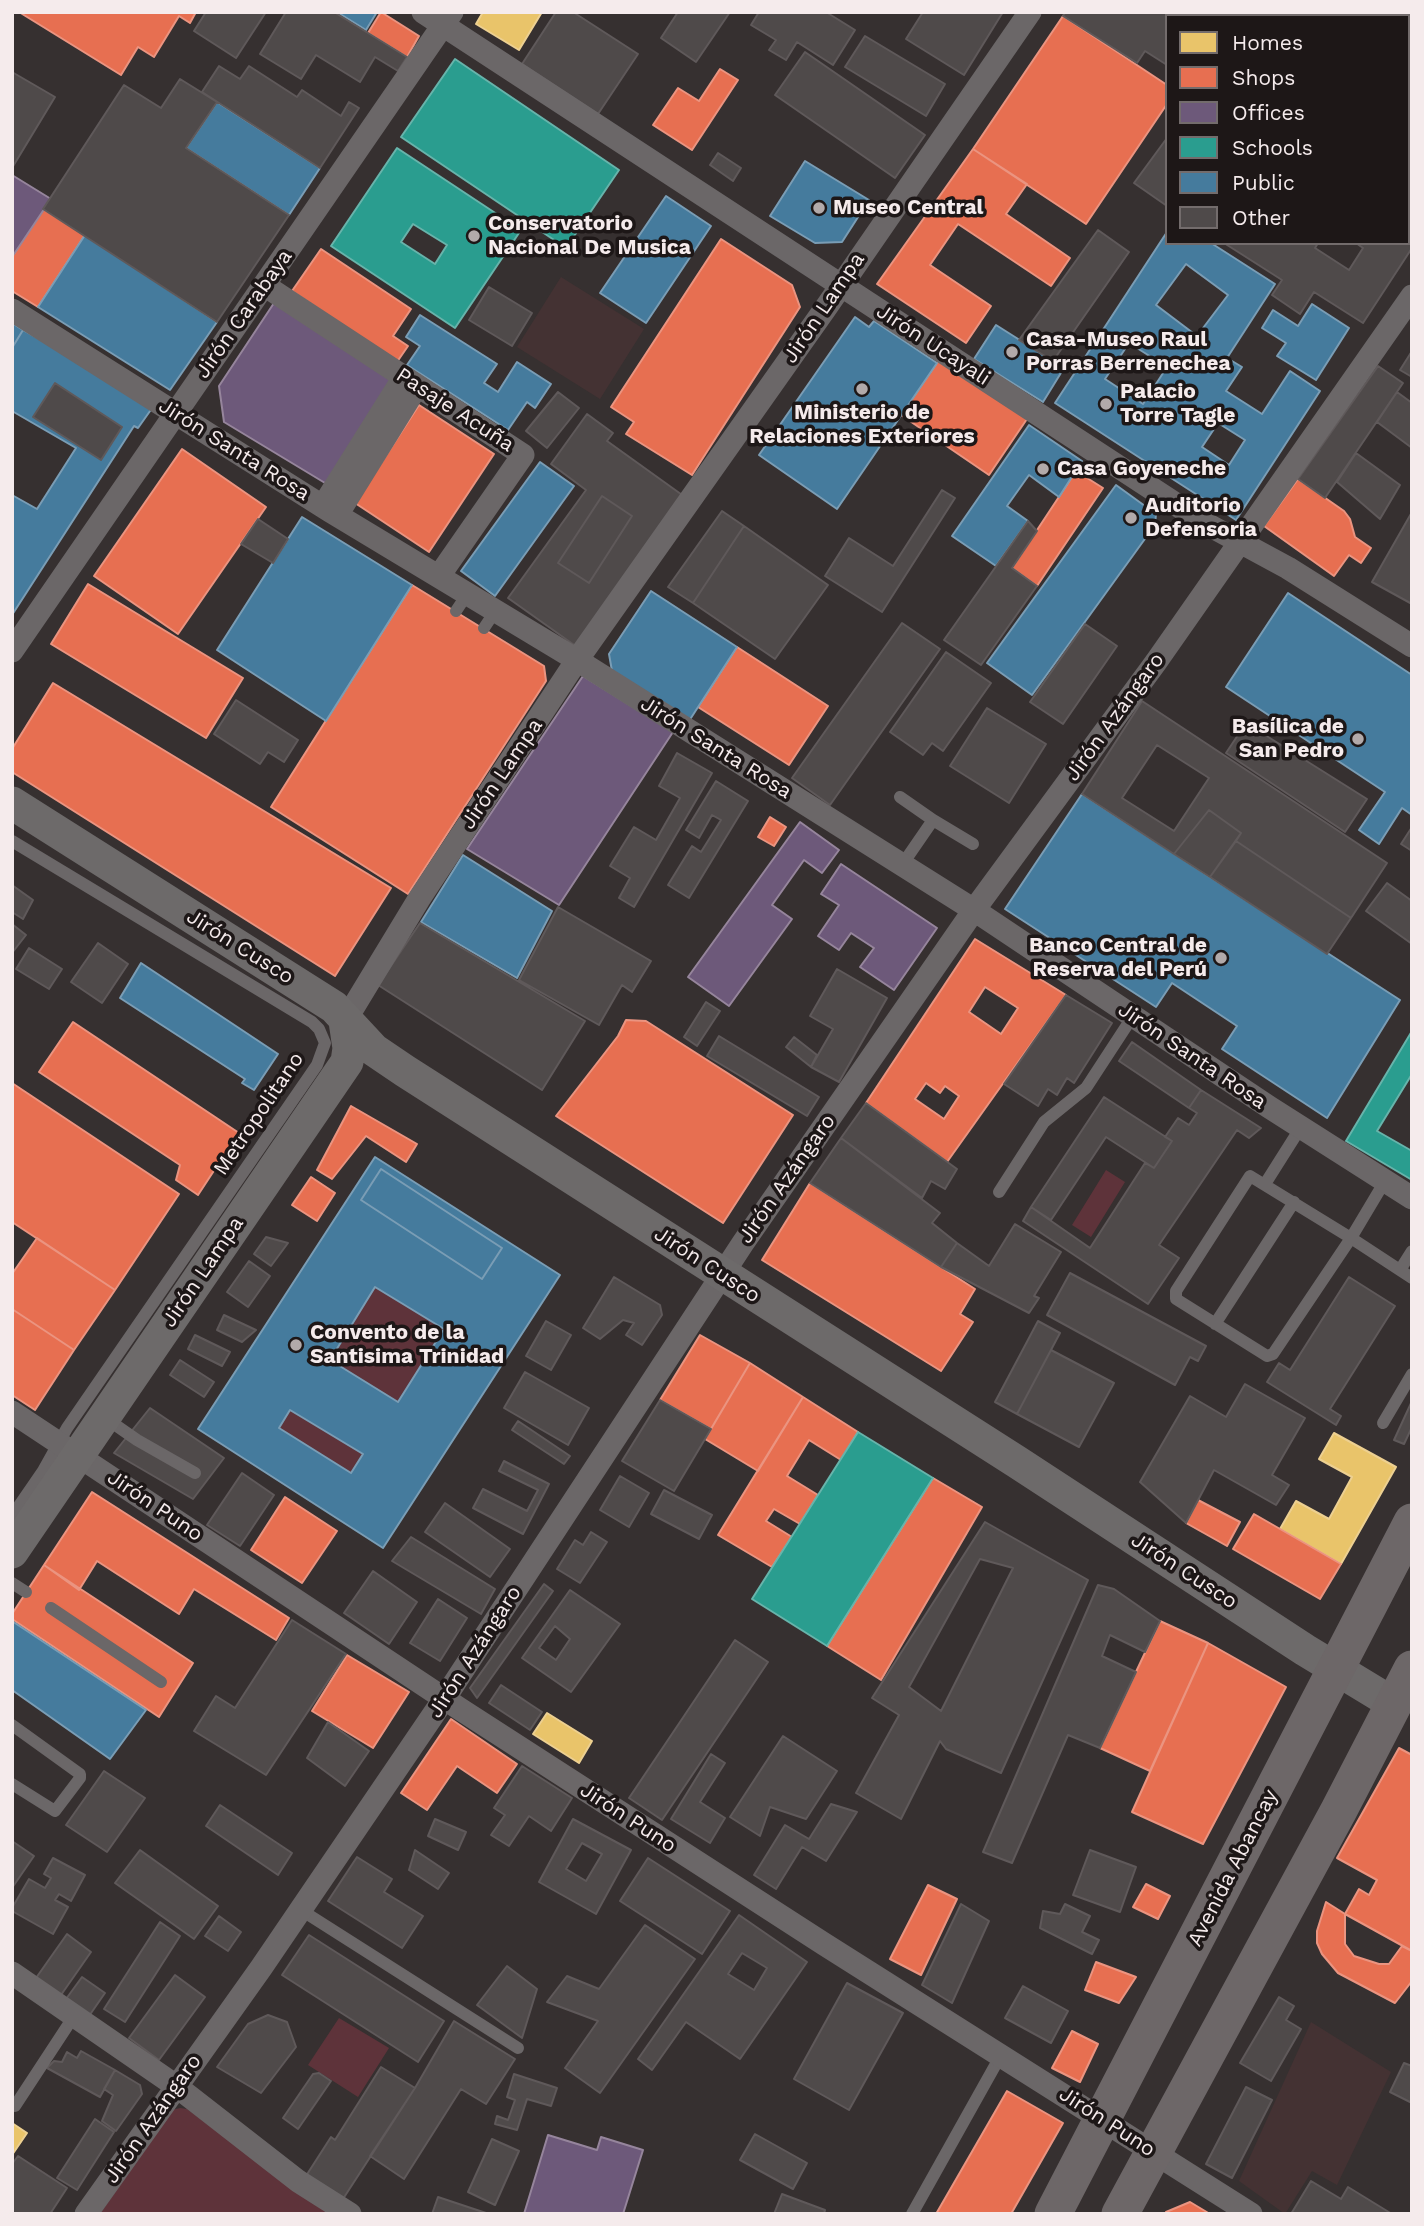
<!DOCTYPE html>
<html>
<head>
<meta charset="utf-8">
<style>
	body { margin:0 }
	#map { position:relative; width:1424px; height:2226px; overflow:hidden; background:#363030; font-family:"Work Sans",sans-serif }
	canvas { display:block }
	.frame { position:absolute; inset:0; border:14px solid #f5ebec; pointer-events:none }
	.legend { position:absolute; left:1165px; top:14px; width:245px; height:231px; box-sizing:border-box; background:#1d1717; border:2px solid #736c6c; margin:0; padding:9px 12px; list-style:none; font-size:21px; color:#f5ebec }
	.legend li { display:flex; align-items:center; gap:14px; height:35px }
	.legend b { width:35px; border:2px solid #736c6c }
</style>
</head>
<body>
<div id="map">
<canvas width="1424" height="2226"></canvas>
<div class="frame"></div>
<ul class="legend">
<li><b style="height:19px;background:#e9c46a"></b>Homes</li>
<li><b style="height:19px;background:#e76f51"></b>Shops</li>
<li><b style="height:19px;background:#6d597a"></b>Offices</li>
<li><b style="height:19px;background:#2a9d8f"></b>Schools</li>
<li><b style="height:19px;background:#457b9d"></b>Public</li>
<li><b style="height:19px;background:#4f4a4a"></b>Other</li>
</ul>
</div>
<script>
const c = document.querySelector('canvas').getContext('2d');
c.lineJoin = 'round';
function paint(path, color) { c.fillStyle = color; c.fill(path, 'evenodd'); }
function stroke(path, color, width, dash) { c.strokeStyle = color; c.lineWidth = width; c.lineCap = dash ? 'butt' : 'round'; c.setLineDash(dash || []); c.stroke(path); }
function write(font, color, halo, rows, align = 'center') {
  c.font = font + ' "Work Sans",sans-serif'; c.lineWidth = 7; c.setLineDash([]); c.textBaseline = 'middle'; c.strokeStyle = halo; c.fillStyle = color; for (const [text, x, y, turn = 0] of rows) {
    c.save(); c.translate(x, y); c.rotate((+turn || 0) * Math.PI / 180); c.textAlign = isNaN(turn) ? turn : align; if (halo) c.strokeText(text, 0, 0); c.fillText(text, 0, 0); c.restore();
  }
}
paint(new Path2D(`
	M561,277L644,329L600,399L517,347Z
	M1311,2022L1391,2072L1337,2185L1312,2171L1285,2214L1239,2181Z`), '#443233');
paint(new Path2D(`
	M1106,1170L1125,1182L1091,1237L1072,1225Z
	M375,1287L444,1329L398,1402L330,1360Z
	M290,1410L363,1454L351,1473L279,1428Z
	M339,2018L389,2048L358,2097L308,2065Z
	M180,2108L187,2109L329,2214H100L172,2110Z`), '#5e333a');
const homes = new Path2D(`
	M483,12H542L519,50L476,24Z
	M1334,1433L1396,1467L1341,1564L1280,1529L1296,1501L1329,1519L1352,1477L1319,1459Z
	M547,1713L592,1741L579,1763L533,1734Z
	M12,2123L27,2133L12,2155Z`);
paint(homes, '#e9c46a');
stroke(homes, '#edd091', 2);
const shops = new Path2D(`
	M19,12H196L190,23L179,16L154,57L138,47L121,75Z
	M381,12L419,36L407,57L368,33Z
	M1063,16L1167,85V104L1086,224L973,149Z
	M720,69L738,80L692,150L653,125L678,88L699,101Z
	M973,149L1027,184L1006,214L1070,258L1051,286L958,224L930,265L991,306L966,343L877,284Z
	M43,209L85,235L38,307L12,291V257Z
	M721,239L792,285L800,307L692,475L626,434L634,422L611,407Z
	M321,249L411,309L393,336L408,346L397,362L292,291Z
	M939,360L1029,416L989,475L901,415Z
	M419,405L494,454L429,552L355,503Z
	M182,449L266,507L178,634L94,576Z
	M1076,471L1103,488L1037,586L1012,568Z
	M1298,479L1344,511L1350,519L1355,537L1371,548L1361,563L1349,555L1334,576L1264,526Z
	M88,584L243,678L206,738L51,644Z
	M412,585L544,666L546,681L408,894L271,807Z
	M737,647L828,706L789,765L698,707Z
	M53,683L391,888L335,976L12,772V749Z
	M770,817L786,827L774,846L758,837Z
	M975,939L1066,995L947,1162L866,1103ZM985,987L1018,1008L1001,1034L969,1012ZM926,1083L940,1093L945,1086L959,1096L944,1119L915,1099Z
	M626,1020L646,1021L793,1115L723,1223L556,1116L618,1036Z
	M73,1022L245,1137L225,1166L219,1163L198,1195L176,1180L180,1165L39,1072Z
	M12,1083L179,1194L115,1290L12,1222Z
	M351,1106L417,1144L406,1162L366,1136L332,1179L317,1170Z
	M311,1177L335,1193L317,1221L292,1205Z
	M810,1183L975,1289L960,1314L973,1322L941,1371L762,1260Z
	M37,1238L115,1290L74,1350L12,1309V1274Z
	M12,1309L74,1350L35,1410L12,1395Z
	M700,1335L750,1363L711,1429L660,1400Z
	M750,1363L803,1397L758,1471L705,1439Z
	M803,1397L858,1432L841,1460L809,1440L787,1476L818,1495L800,1524L774,1509L766,1521L792,1537L772,1567L718,1535Z
	M933,1478L982,1507L881,1680L827,1646Z
	M92,1492L289,1618L276,1640L194,1589L179,1614L97,1561L79,1590L44,1565Z
	M285,1497L337,1531L302,1583L251,1550Z
	M1198,1500L1240,1522L1227,1546L1186,1523Z
	M1254,1514L1341,1564L1320,1599L1233,1549Z
	M44,1565L193,1663L159,1717L12,1619V1614Z
	M1160,1621L1208,1643L1150,1771L1100,1748Z
	M1208,1643L1286,1687L1203,1844L1132,1812Z
	M347,1655L409,1692L373,1748L312,1711Z
	M451,1719L517,1764L497,1793L457,1766L427,1810L401,1793Z
	M1399,1748L1412,1755V1951L1345,1914L1359,1889L1369,1895L1377,1880L1337,1858Z
	M1146,1884L1170,1896L1158,1919L1133,1907Z
	M928,1885L957,1899L921,1975L890,1959Z
	M1326,1902L1345,1914V1944L1354,1956L1379,1964H1389L1402,1946L1412,1951V1981L1395,2003L1338,1973L1322,1954L1317,1943V1931Z
	M1096,1962L1136,1977L1119,2003L1085,1990Z
	M1072,2031L1098,2044L1080,2082L1052,2068Z
	M1007,2091L1063,2123L1011,2214H936Z
	M1190,2202L1210,2214H1165L1166,2212Z`);
paint(shops, '#e76f51');
stroke(shops, '#eb9480', 2);
const offices = new Path2D(`
	M12,175L51,199L12,257Z
	M274,303L398,384L330,486L224,422L219,386Z
	M583,676L673,732L559,905L467,849Z
	M800,822L839,850L822,873L804,860L772,905L792,919L729,1006L688,977Z
	M841,864L937,928L894,990L860,967L874,948L851,933L839,950L818,936L839,905L821,894Z
	M548,2135L597,2150L601,2137L643,2150L623,2214H524Z`);
paint(offices, '#6d597a');
stroke(offices, '#96859c', 2);
const schools = new Path2D(`
	M455,59L619,170L566,248L401,137Z
	M397,148L521,230L455,328L331,246ZM413,224L447,245L435,264L401,242Z
	M1412,1031V1074L1377,1131L1412,1151V1180L1346,1141Z
	M858,1432L933,1478L827,1646L752,1599Z`);
paint(schools, '#2a9d8f');
stroke(schools, '#67b4ab', 2);
const public = new Path2D(`
	M337,12H377L366,30Z
	M217,102L320,168L289,215L186,148Z
	M805,161L869,200L842,242L815,243L770,216Z
	M666,196L711,226L646,323L600,293Z
	M1167,232V243H1211L1275,284L1227,358L1242,367L1226,391L1262,414L1290,371L1320,391L1236,520L1055,403ZM1186,264L1228,295L1197,336L1156,305ZM1129,343L1167,367L1143,404L1105,379ZM1218,423L1245,440L1229,465L1202,447Z
	M85,235L217,322L170,390L38,307Z
	M1312,304L1349,328L1316,380L1277,356L1286,343L1262,328L1273,310L1298,326Z
	M420,315L497,364L484,383L498,392L517,362L551,384L535,408L527,402L508,430L407,365L420,346L406,337Z
	M855,317L869,327L874,321L937,363L837,509L759,455Z
	M12,323L23,330L12,348Z
	M996,325L1064,368L1043,402L974,359Z
	M23,330L155,404L138,428L134,426L12,615V495L37,509L76,448L12,411V348Z
	M1029,425L1082,461L1059,497L1029,475L1007,506L1028,521L996,566L952,536Z
	M540,462L574,486L495,596L461,571Z
	M1116,485L1156,514L1155,525L1032,695L987,663Z
	M302,517L412,585L326,721L217,650Z
	M651,591L737,647L689,721L612,671L609,654Z
	M1288,593L1412,675V815L1402,808L1379,844L1359,830L1385,792L1226,687Z
	M1082,794L1400,1000L1327,1118L1222,1049L1237,1026L1172,983L1156,1007L1005,909Z
	M463,855L552,911L517,978L421,922Z
	M141,963L278,1054L254,1090L242,1083L245,1079L120,998Z
	M375,1157L560,1275L383,1548L198,1429ZM381,1169L502,1248L482,1279L361,1200ZM375,1287L444,1329L398,1402L330,1360ZM290,1410L363,1454L351,1473L279,1428Z
	M381,1169L502,1248L482,1279L361,1200Z
	M12,1621L146,1710L110,1759L12,1690Z`);
paint(public, '#457b9d');
stroke(public, '#7a9db5', 2);
const building = new Path2D(`
	M206,12H266L236,58L194,31Z
	M286,12H334L407,57L398,71L375,57L360,82L316,55L301,79L260,54Z
	M556,12H573L638,54L598,114L522,64Z
	M678,12H730L696,62L661,38Z
	M759,12H826L855,30L833,65L797,42L786,60L769,50L776,40L751,25Z
	M923,12H1003L964,75L906,39Z
	M1065,12H1228L1234,16H1167V65L1145,51L1137,63L1063,16Z
	M1326,12H1378L1376,16H1332Z
	M1393,12H1412V42L1408,47V16H1390Z
	M865,36L945,84L926,116L845,67Z
	M805,52L925,135L895,178L775,95Z
	M219,66L240,79L249,66L297,97L302,90L341,116L349,102L359,108L320,168L202,92Z
	M12,72L55,97L12,168Z
	M180,79L217,102L186,148L289,215L217,322L43,209L124,85L161,108Z
	M1408,129L1412,131V155L1408,160Z
	M1167,138V206L1134,183Z
	M718,153L741,168L733,181L710,165Z
	M1412,177V248L1363,323L1314,292L1300,314L1272,295L1282,280L1224,243H1318L1315,248L1349,270L1363,248L1356,243H1408V183Z
	M1098,230L1129,252L1053,361L1019,340Z
	M489,287L532,313L512,346L469,320Z
	M1412,351V377L1400,370Z
	M1378,366L1403,383L1325,498L1298,479Z
	M55,383L122,427L101,460L33,417Z
	M558,392L579,408L547,448L526,431Z
	M1397,392L1412,403V448L1377,422Z
	M587,414L613,433L607,441L685,497L577,647L508,598L586,490L551,464ZM602,496L632,516L589,583L558,563Z
	M1356,453L1400,485L1380,519L1337,482Z
	M942,490L955,498L882,612L825,576L849,538L893,566Z
	M602,496L632,516L589,583L558,563Z
	M722,511L744,526L693,603L668,587Z
	M1412,512V604L1372,582Z
	M258,519L288,539L273,563L241,544Z
	M1028,521L1037,531L1012,568L1037,586L981,665L944,640Z
	M744,526L828,585L775,659L693,603Z
	M902,623L940,649L830,805L792,778Z
	M1085,624L1117,646L1063,724L1030,702Z
	M946,652L991,683L943,751L932,743L923,755L890,732Z
	M236,700L298,740L284,762L268,752L260,764L214,734Z
	M1142,701L1387,863L1351,918L1236,841L1241,833L1209,810L1174,854L1082,794ZM1157,745L1209,778L1174,831L1122,798Z
	M987,708L1046,744L1009,803L950,766Z
	M1246,723L1367,799L1345,832L1226,753Z
	M677,753L712,773L634,907L619,898L630,878L610,866L634,827L656,840L680,798L659,786Z
	M716,781L748,801L689,898L668,885L692,846L701,852L721,820L712,815L699,838L686,830Z
	M1209,810L1241,833L1210,877L1174,854Z
	M1412,827V851L1401,844Z
	M1236,841L1351,918L1327,954L1210,877Z
	M1387,883L1412,901V944L1366,911Z
	M12,885L33,900L23,919L12,912Z
	M558,907L651,961L632,992L622,985L599,1025L519,980Z
	M420,923L585,1021L542,1090L378,985Z
	M12,924L26,935L12,953Z
	M98,943L128,964L102,1003L71,982Z
	M29,948L62,969L49,989L16,969Z
	M837,969L887,998L839,1082L811,1067L833,1029L810,1016Z
	M1066,995L1112,1023L1074,1083L1067,1078L1057,1095L1048,1089L1038,1106L1004,1084Z
	M706,1002L720,1011L697,1046L684,1037Z
	M719,1036L819,1097L807,1116L707,1056Z
	M794,1037L817,1055L811,1067L786,1047Z
	M1132,1042L1201,1090L1189,1108L1119,1061Z
	M1201,1090L1261,1128L1249,1138L1237,1130L1159,1245L1179,1258L1148,1304L1023,1221L1031,1207L1090,1248L1145,1163L1154,1168L1172,1141L1165,1137L1178,1118L1189,1125L1197,1113L1189,1108Z
	M1104,1097L1172,1141L1154,1168L1106,1137L1051,1220L1031,1207Z
	M866,1103L957,1169L945,1189L931,1181L922,1198L841,1138Z
	M841,1138L940,1213L932,1223L957,1243L941,1267L810,1183Z
	M1015,1224L1061,1252L1034,1296L1039,1298L1029,1313L941,1267L957,1243L989,1266Z
	M266,1237L288,1243L271,1266L254,1254Z
	M249,1261L270,1276L248,1307L227,1292Z
	M1070,1273L1206,1346L1198,1361L1190,1357L1175,1385L1047,1315Z
	M614,1277L660,1305L662,1315L642,1345L626,1335L634,1323L623,1320L600,1339L583,1328Z
	M1349,1277L1395,1306L1330,1409L1341,1416L1336,1425L1267,1382L1279,1363L1290,1370Z
	M224,1315L256,1330L242,1342L217,1330Z
	M546,1321L571,1335L551,1370L526,1356Z
	M1038,1321L1060,1333L1017,1414L995,1402Z
	M195,1335L230,1352L222,1366L188,1349Z
	M1051,1350L1114,1383L1079,1447L1017,1414Z
	M180,1360L214,1382L204,1397L170,1375Z
	M525,1372L589,1408L568,1445L504,1408Z
	M1245,1384L1305,1418L1272,1475L1289,1485L1276,1505L1214,1470L1186,1523L1140,1482L1190,1396L1226,1417Z
	M660,1400L711,1429L674,1491L622,1461Z
	M1412,1401V1427L1404,1444L1394,1440Z
	M150,1408L224,1458L193,1499L114,1453Z
	M518,1421L570,1456L564,1464L512,1430Z
	M504,1461L549,1484L523,1534L473,1508L483,1489L527,1511L538,1490L499,1471Z
	M242,1473L274,1495L240,1546L207,1525Z
	M620,1476L649,1493L629,1527L600,1510Z
	M664,1490L712,1515L699,1539L651,1514Z
	M445,1503L510,1549L490,1577L425,1532Z
	M985,1522L1088,1580L1001,1773L946,1749L940,1741L901,1819L856,1793L899,1715L872,1698Z
	M591,1532L607,1542L580,1583L557,1569L575,1540L583,1545Z
	M411,1537L495,1589L481,1614L392,1561Z
	M980,1559L1013,1568L941,1711L909,1687Z
	M373,1571L417,1602L389,1644L344,1613Z
	M544,1584L553,1591L477,1698L470,1688Z
	M1098,1585L1114,1589L1160,1621L1145,1652L1110,1635L1102,1656L1136,1672L1100,1748L1068,1735L1012,1863L983,1852Z
	M570,1590L620,1624L571,1692L522,1658ZM555,1626L570,1639L556,1660L539,1648Z
	M438,1599L467,1618L440,1661L410,1643Z
	M292,1620L346,1654L266,1775L194,1731L216,1696L235,1708Z
	M735,1640L768,1662L662,1820L629,1798Z
	M501,1685L542,1712L530,1730L489,1703Z
	M328,1722L369,1751L345,1786L307,1758Z
	M783,1736L837,1771L806,1819L770,1807L760,1836L730,1817Z
	M711,1754L725,1763L700,1802L725,1818L710,1843L671,1819Z
	M522,1766L572,1798L551,1831L529,1816L509,1846L491,1835L505,1815L494,1808Z
	M104,1771L145,1798L107,1852L66,1825Z
	M831,1804L857,1812L826,1861L802,1847L776,1889L754,1875L785,1825L809,1839Z
	M220,1805L292,1853L278,1875L206,1826Z
	M435,1819L466,1832L458,1850L428,1836Z
	M573,1819L631,1850L596,1914L539,1882ZM582,1843L602,1854L586,1881L566,1869Z
	M12,1841L34,1856L12,1888Z
	M140,1850L218,1906L194,1939L115,1883Z
	M415,1850L449,1873L438,1889L409,1870Z
	M1090,1850L1136,1867L1120,1912L1073,1895Z
	M357,1857L392,1879L384,1892L423,1916L402,1948L328,1901Z
	M53,1858L85,1875L71,1901L59,1894L55,1900L68,1907L53,1934L12,1911V1908L29,1879L45,1888L51,1878L44,1874Z
	M648,1858L730,1911L702,1954L620,1901Z
	M961,1904L989,1921L952,2003L922,1985Z
	M1065,1904L1090,1916L1082,1932L1099,1940L1092,1954L1040,1928L1043,1911L1060,1914Z
	M739,1915L807,1962L740,2059L686,2022L652,2070L638,2059ZM742,1953L767,1968L754,1990L728,1974Z
	M219,1916L241,1932L228,1951L205,1936Z
	M160,1922L180,1936L125,2022L104,2009Z
	M645,1925L695,1959L600,2093L565,2068L598,2021L547,2002L567,1976L599,1989Z
	M67,1934L91,1952L61,1995L36,1978Z
	M309,1935L444,2021L418,2062L282,1975Z
	M507,1966L537,1989L522,2038L477,2005Z
	M175,1975L205,1997L159,2060L129,2038Z
	M82,1977L105,1993L89,2016L66,1999Z
	M847,1983L903,2013L849,2110L794,2079Z
	M1023,1986L1068,2011L1051,2043L1005,2018Z
	M1279,1997L1294,2006L1286,2020L1301,2029L1271,2081L1240,2063Z
	M268,2015L287,2022L296,2047L261,2093L217,2067L248,2024Z
	M454,2021L515,2059L486,2104L461,2089L404,2179L370,2156L415,2088Z
	M81,2051L115,2070L100,2097L47,2068L54,2061L62,2062L67,2052L77,2058Z
	M1404,2063L1412,2066V2103L1390,2092Z
	M381,2067L415,2088L341,2202L304,2179L331,2137L335,2140Z
	M115,2070L140,2085L142,2094L116,2131L102,2121L113,2095L104,2089Z
	M319,2073L331,2081L298,2129L283,2118L313,2074Z
	M514,2074L557,2088L551,2106L527,2099L517,2130L495,2124L497,2116L508,2120L515,2100L507,2097Z
	M1246,2087L1272,2100L1232,2178L1206,2164Z
	M95,2119L114,2132L77,2190L57,2178Z
	M755,2134L807,2163L793,2189L740,2160Z
	M492,2139L519,2151L495,2205L468,2192Z
	M18,2156L67,2188L50,2214H12V2164Z
	M1311,2181L1341,2199L1348,2187L1392,2214H1291Z
	M782,2194L825,2210L824,2214H774Z
	M438,2197L489,2214H432Z`);
paint(building, '#4f4a4a');
stroke(building, '#5f595a', 2);
stroke(new Path2D(`
	M456,611L468,593
	M484,628L496,610
	M900,797L933,820L902,865
	M933,820L973,844
	M12,841L312,1022L319,1029L325,1043L317,1065L67,1428L43,1471L12,1516
	M1250,1176L1351,1238L1273,1354L1267,1356L1176,1299V1291Z
	M1385,1181L1351,1238L1412,1278
	M1265,1184L1301,1127
	M999,1192L1044,1122L1086,1088L1133,1016
	M1400,1270L1412,1251
	M1215,1324L1294,1202
	M104,1417L137,1440L195,1473
	M1383,1423L1412,1374
	M12,1583L26,1592
	M51,1608L161,1682
	M12,1725L80,1774V1778L55,1811L12,1784
	M301,1910L518,2048
	M15,2106L74,2016
	M912,2214L1001,2055`), '#6b6768', 12);
stroke(new Path2D(`
	M423,12L1203,522L1288,568L1412,646
	M1291,12L1296,16
	M1408,89L1412,91
	M264,285L523,455L439,576
	M12,310L330,511L577,660L974,910L1269,1107L1412,1198
	M323,506L404,377
	M337,515L417,386
	M12,651L452,12
	M345,1021L419,899L577,660L825,309L1030,12
	M12,1412L460,1709L824,1944L1251,2214
	M12,1973L176,2086L298,2181L350,2214
	M86,2214L261,1968L444,1699L743,1243L974,910L1156,662L1412,296`), '#6b6768', 23);
stroke(new Path2D(`
	M12,803L334,1007L374,1050L405,1071L1017,1462L1305,1650L1394,1704
	M12,1552L347,1062L349,1048L345,1021`), '#6d6a6a', 33);
stroke(new Path2D(`
	M1053,2214L1412,1522
	M1120,2214L1339,1810L1412,1669`), '#6d6768', 37);
for (const [x, y, r, color] of [
	[819,208,7,"#b2aaaa"],
	[474,236,7,"#b2aaaa"],
	[1012,352,7,"#b2aaaa"],
	[862,389,7,"#b2aaaa"],
	[1106,404,7,"#b2aaaa"],
	[1043,469,7,"#b2aaaa"],
	[1131,518,7,"#b2aaaa"],
	[1358,739,7,"#b2aaaa"],
	[1221,958,7,"#b2aaaa"],
	[296,1345,7,"#b2aaaa"]
]) { const dot = new Path2D(); dot.arc(x, y, r, 0, 2 * Math.PI); c.fillStyle = color; c.fill(dot); stroke(dot, '#1d1717', 2.5); }
write('bold 21px', '#f5ebec', '#1d1717', [
	["Museo Central",833,208],
	["Conservatorio",488,224],
	["Nacional De Musica",488,248],
	["Casa-Museo Raul",1026,340],
	["Porras Berrenechea",1026,364],
	["Palacio",1120,392],
	["Torre Tagle",1120,416],
	["Ministerio de",862,413,"center"],
	["Relaciones Exteriores",862,437,"center"],
	["Casa Goyeneche",1057,469],
	["Auditorio",1145,506],
	["Defensoria",1145,530],
	["Basílica de",1344,727,"right"],
	["San Pedro",1344,751,"right"],
	["Banco Central de",1207,946,"right"],
	["Reserva del Perú",1207,970,"right"],
	["Convento de la",310,1333],
	["Santisima Trinidad",310,1357]
], 'left');
write('21px', '#f5ebec', '#1d1717', [
	["Jirón Lampa",824,308,-56],
	["Jirón Carabaya",244,314,-55],
	["Jirón Ucayali",933,345,33],
	["Pasaje Acuña",455,410,33],
	["Jirón Santa Rosa",234,450,32],
	["Jirón Azángaro",1115,717,-54],
	["Jirón Santa Rosa",716,748,32],
	["Jirón Lampa",502,774,-56],
	["Jirón Cusco",240,947,32],
	["Jirón Santa Rosa",1192,1056,34],
	["Metropolitano",259,1114,-56],
	["Jirón Azángaro",787,1179,-55],
	["Jirón Cusco",707,1265,33],
	["Jirón Lampa",203,1272,-56],
	["Jirón Puno",155,1506,34],
	["Jirón Cusco",1184,1571,33],
	["Jirón Azángaro",475,1652,-57],
	["Jirón Puno",628,1818,33],
	["Avenida Abancay",1233,1868,-63],
	["Jirón Azángaro",153,2119,-55],
	["Jirón Puno",1107,2122,33]
]);
</script>
</body>
</html>
